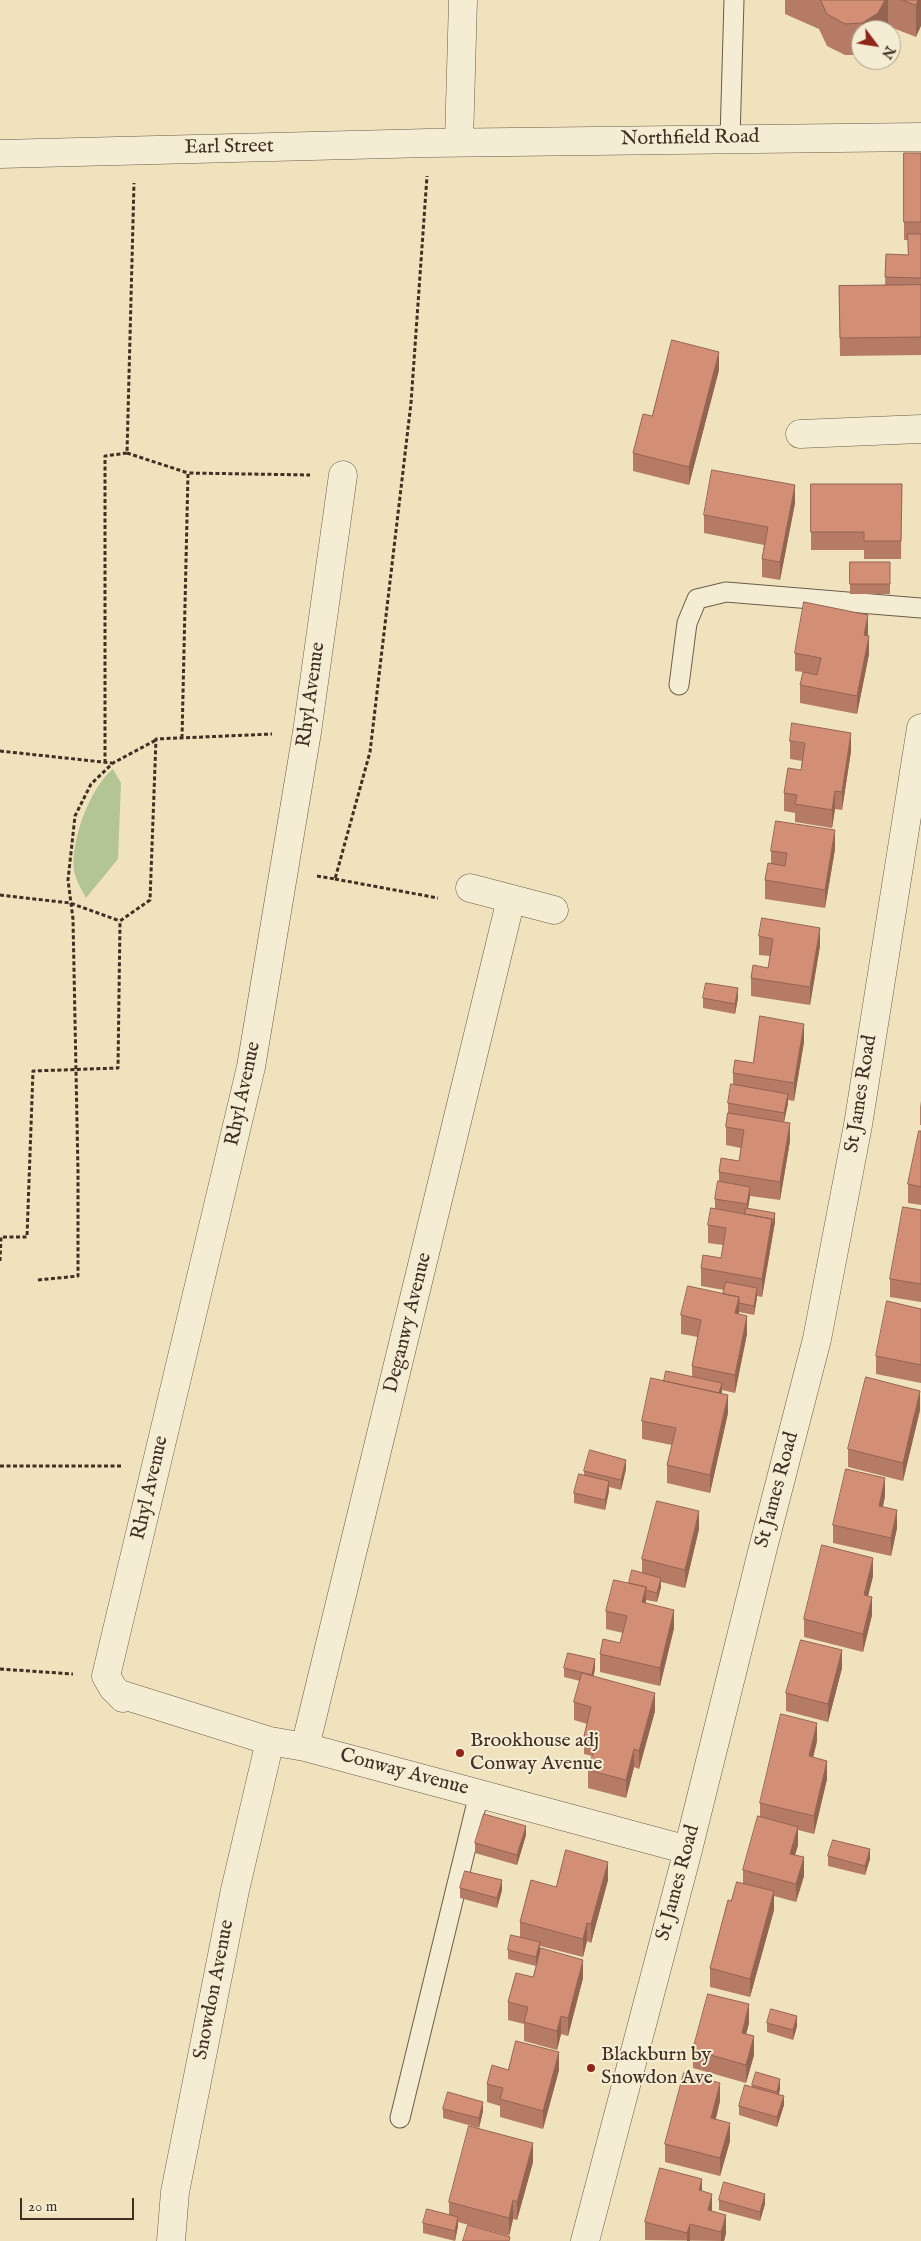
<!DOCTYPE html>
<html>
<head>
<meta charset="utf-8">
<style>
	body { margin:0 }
	#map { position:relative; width:921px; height:2241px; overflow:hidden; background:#efe2bd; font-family:"IM FELL English",serif }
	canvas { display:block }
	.north { position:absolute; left:851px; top:20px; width:50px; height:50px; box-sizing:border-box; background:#f5ecd4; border:1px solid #ada08d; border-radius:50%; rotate:121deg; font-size:14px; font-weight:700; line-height:20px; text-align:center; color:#402f22 }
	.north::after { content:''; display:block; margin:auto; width:18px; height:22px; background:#8f2418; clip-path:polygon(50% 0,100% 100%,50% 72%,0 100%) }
	.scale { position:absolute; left:20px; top:2198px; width:114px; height:22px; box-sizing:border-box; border:2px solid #402f22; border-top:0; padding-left:6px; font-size:15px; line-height:18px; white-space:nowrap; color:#402f22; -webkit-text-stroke:4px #f5ecd4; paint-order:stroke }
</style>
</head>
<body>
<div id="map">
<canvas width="921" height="2241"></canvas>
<div class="north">N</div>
<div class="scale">20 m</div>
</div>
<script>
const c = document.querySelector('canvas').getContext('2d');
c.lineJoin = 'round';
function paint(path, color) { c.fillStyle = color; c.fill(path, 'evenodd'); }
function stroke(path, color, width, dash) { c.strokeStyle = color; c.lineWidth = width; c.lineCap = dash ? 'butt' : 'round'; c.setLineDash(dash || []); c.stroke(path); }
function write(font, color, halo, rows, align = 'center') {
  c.font = font + ' "IM FELL English",serif'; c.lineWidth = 4; c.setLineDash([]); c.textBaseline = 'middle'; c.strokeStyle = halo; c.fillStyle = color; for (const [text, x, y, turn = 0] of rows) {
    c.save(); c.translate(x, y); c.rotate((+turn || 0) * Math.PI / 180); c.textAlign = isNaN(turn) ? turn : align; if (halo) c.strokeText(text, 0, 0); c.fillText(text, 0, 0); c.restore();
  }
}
paint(new Path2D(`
	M113,769L121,783L118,859L86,898C82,890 75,879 74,870C70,841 91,786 113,769Z`), '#b3c495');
const service = new Path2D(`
	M730,139L734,0
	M679,685L687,623L697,599L726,592L921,608
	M400,2118L479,1794`);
const minor = new Path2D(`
	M459,142L463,0
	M0,154L429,143L921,137
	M800,434L921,429
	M343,475L307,732L251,1067L106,1676L113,1688L123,1698V1695L270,1741L305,1747L688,1850
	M470,888L554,910
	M305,1747L511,899
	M171,2241L175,2192L235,1890L270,1741
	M585,2241L688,1850L763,1548L817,1339L858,1125L921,728`);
stroke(service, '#6c5c49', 21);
stroke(minor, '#6c5c49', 29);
stroke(new Path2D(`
	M127,453L188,473
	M182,738L188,473L310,475
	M0,751L112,763
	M105,763V456L127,453L134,183
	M317,876L335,879L370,752L411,403L427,176
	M335,879L438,898
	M0,895L70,903L120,921
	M0,1261L1,1237H27L33,1071L118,1068L120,921L150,900L156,739L272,734
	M38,1280L78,1276V1172L73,919L68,880L75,816L91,784L113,763L156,740
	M0,1466H122
	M0,1669L73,1674`), '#402f22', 3, [4, 2.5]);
stroke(service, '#f5ecd4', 19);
stroke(minor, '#f5ecd4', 28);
paint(new Path2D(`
	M785,0H921L916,37L888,26L886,30H861V55H845L827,46L819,29L785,14Z
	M904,153H921V355L840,356L839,286L885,285L886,254L908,255V240H904Z
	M719,370L689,485L633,471V453L652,416Z
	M811,484H902L901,559H864V550H811Z
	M795,503L780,580L762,577V559L764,545L704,533V515Z
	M850,562H890V594H850Z
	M868,633V636L869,654L857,714L800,703V685L803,672L795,671V653Z
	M790,741L851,751L842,810L835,809L832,828L795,822V813L784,811V793L801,770L802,761L790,759Z
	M835,849L825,908L765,899V880L771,863V851Z
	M759,936L820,946L810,1005L751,996V978L768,968L770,956L759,955Z
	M703,998H738L735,1014L703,1008Z
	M804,1042L794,1101L788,1100L784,1122L790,1141L780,1200L750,1196L748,1208L775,1222L762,1297L757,1296L754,1315L739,1312V1314L747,1334L735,1393L722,1390L721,1394L728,1413L710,1493L667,1483V1465L672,1445L642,1439V1421L664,1381L692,1377V1366L698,1337L681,1334V1315L723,1294L724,1290L701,1286V1268L721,1258L723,1245L708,1243V1225L745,1214L715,1209V1199L719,1182V1172L739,1161L741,1148L726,1145V1127L728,1112V1103L733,1084V1073L753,1063Z
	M921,1101V1125H920V1107Z
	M921,1131V1205L908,1203V1184Z
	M921,1210V1302L890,1297V1279Z
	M921,1309V1383L876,1374V1356Z
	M920,1410L903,1481L848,1467V1449Z
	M626,1469L621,1490L609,1487V1491L605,1510L574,1503V1493L584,1476V1471Z
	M885,1496L883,1507L897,1528L891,1556L833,1543V1525Z
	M699,1529L685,1588L661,1582V1587L657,1602L646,1600V1603L674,1628L660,1686L600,1672V1654L620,1643L623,1633L606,1629V1611L629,1583L642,1573V1559Z
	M873,1576L868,1596L872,1615L863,1652L804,1637V1619Z
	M564,1668L595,1669L593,1676L655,1711L639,1769L634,1767L626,1798L588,1788V1770L592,1756L584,1754V1736L587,1724L574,1720V1702L580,1681L564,1677Z
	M842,1668L828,1722L786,1711V1693Z
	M817,1741L813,1757L827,1779L814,1834L798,1830V1845L795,1855L804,1876L796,1902L774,1896V1910L750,1997L710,1987V1968L731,1901L743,1883V1870L760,1817V1803Z
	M526,1835L517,1865L475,1853V1843Z
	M828,1856L870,1859L865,1875L828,1866Z
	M608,1880L591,1943L587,1941L583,1957L540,1946V1951L583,1978L568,2036L561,2034L557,2050L524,2041V2024L508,2020V2002L533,1977L536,1966L508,1959V1950L520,1937V1922L556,1887Z
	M460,1888L502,1890L497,1908L460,1898Z
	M749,2023L746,2034L754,2055L746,2083L693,2068V2050Z
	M767,2023L797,2026L793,2040L767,2032Z
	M508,2070H559L543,2129L500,2117V2106L487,2102V2084Z
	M752,2085L780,2089L779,2094L784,2105L777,2127L739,2115V2106L752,2087Z
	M720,2101L716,2119L730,2141L720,2176L665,2162V2144Z
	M443,2109L483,2111L479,2128L443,2118Z
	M533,2162L517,2220L513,2219L509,2236L458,2222V2226L455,2241L423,2233V2223L449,2214V2202Z
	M702,2191L712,2211L726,2233L724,2241L645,2240V2222Z
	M719,2200L765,2204L760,2221L719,2210Z`), '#b57b65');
paint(new Path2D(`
	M885,0H888V26L886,30H862V23Z
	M918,0H921V26L916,37V5Z
	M719,352V370L689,485V467Z
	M795,485V503L780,580V562Z
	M868,615V633L864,653V635Z
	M869,636V654L857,714V696Z
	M851,733V751L842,810V792Z
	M835,791V809L832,828V810Z
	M835,830V849L825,908V890Z
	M820,928V946L810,1005V987Z
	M738,988V998L735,1014V1004Z
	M804,1024V1042L794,1101V1083Z
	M788,1094V1104L784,1122V1113Z
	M790,1123V1141L780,1200V1182Z
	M750,1187V1197L747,1214V1204Z
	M775,1213V1222L762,1297V1279L772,1219Z
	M757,1288V1298L754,1315V1306Z
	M739,1297V1315L735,1313Z
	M747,1316V1334L735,1393V1375Z
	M722,1383V1392L718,1407V1398Z
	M920,1391V1410L903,1481V1463Z
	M728,1395V1413L710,1493V1475Z
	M626,1460V1469L621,1490V1480Z
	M885,1478V1496L879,1524V1506Z
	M609,1481V1491L605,1510V1500Z
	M897,1510V1528L891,1556V1538Z
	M699,1511V1529L685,1588V1570Z
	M873,1558V1576L864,1613V1595Z
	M661,1578V1587L657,1602V1593Z
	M646,1587V1606L642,1602Z
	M872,1597V1615L863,1652V1634Z
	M674,1610V1628L660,1686V1668Z
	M842,1650V1668L828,1722V1704Z
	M595,1659V1669L592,1684V1675Z
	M655,1693V1711L639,1769V1751Z
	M817,1723V1741L809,1775V1756Z
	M634,1749V1767L626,1798V1780Z
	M827,1761V1779L814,1834V1816Z
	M526,1826V1835L517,1865V1855Z
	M798,1827V1845L790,1872V1854Z
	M870,1849V1859L865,1875V1866Z
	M804,1857V1876L796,1902V1884Z
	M608,1862V1880L591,1943V1924Z
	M502,1880V1890L497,1908V1898Z
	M774,1891V1910L750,1997V1979Z
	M587,1923V1941L583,1957V1939Z
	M540,1942V1952L536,1966V1957Z
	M583,1960V1978L568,2036V2018Z
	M749,2004V2023L742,2051V2033Z
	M561,2016V2034L557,2050V2031Z
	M797,2016V2026L793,2040V2030Z
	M754,2036V2055L746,2083V2065Z
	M559,2052V2070L543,2129V2111Z
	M780,2079V2089L777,2101V2092Z
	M720,2083V2101L711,2136V2118Z
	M784,2096V2105L777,2127V2117Z
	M483,2102V2111L479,2128V2118Z
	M730,2123V2141L720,2176V2158Z
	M533,2143V2162L517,2220V2202Z
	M702,2179V2198L699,2190Z
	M712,2194V2212L708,2210Z
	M765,2194V2204L760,2221V2212Z
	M513,2200V2219L509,2236V2218Z
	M726,2215V2233L724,2241H721V2232Z
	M458,2217V2226L455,2241V2231Z
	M690,2224V2241H687V2233Z`), '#946453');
const building = new Path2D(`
	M821,0H885L878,13L862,23L845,24L827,14Z
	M903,0H918L916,5Z
	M904,153H921V222H904Z
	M908,234H921V278L885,277L886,254L908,255Z
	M921,285V337L840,338L839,286Z
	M672,340L719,352L689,467L633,453L643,414L652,416Z
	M712,470L795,485L780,562L762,559L768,527L704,515Z
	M811,484H902L901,541H864V532H811Z
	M850,562H890V584H850Z
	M804,602L868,615L864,635L869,636L857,696L800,685L803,672L817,675L821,658L795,653Z
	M792,723L851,733L842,792L835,791L832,810L795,804L797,795L784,793L788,768L801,770L805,743L790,741Z
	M776,821L835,830L825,890L765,880L768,863L785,866L787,853L771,851Z
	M762,918L820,928L810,987L751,978L753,965L768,968L773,939L759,936Z
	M706,983L738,988L735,1004L703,998Z
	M760,1016L804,1024L794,1083L733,1073L735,1060L753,1063Z
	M731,1084L788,1094L784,1113L728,1103Z
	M728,1113L790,1123L780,1182L719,1172L721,1158L739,1161L744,1130L726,1127Z
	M919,1131H921V1187L908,1184Z
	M718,1181L750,1187L747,1204L715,1199Z
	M903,1207L921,1210V1284L890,1279Z
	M711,1208L772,1219L762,1279L701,1268L703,1255L721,1258L726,1228L708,1225Z
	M746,1208L775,1213L772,1228V1219L745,1214Z
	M726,1282L757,1288L754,1306L739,1303V1297L723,1294Z
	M688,1286L739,1297L735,1313L747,1316L735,1375L692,1366L701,1320L681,1315Z
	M887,1301L921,1309V1365L876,1356Z
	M666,1371L722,1383L719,1393L664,1381Z
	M866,1377L920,1391L903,1463L848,1449Z
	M651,1378L728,1395L710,1475L667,1465L676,1428L642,1421Z
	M590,1450L626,1460L621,1480L584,1471Z
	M846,1469L885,1478L879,1506L897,1510L891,1538L833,1525Z
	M579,1474L609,1481L605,1500L574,1493Z
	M657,1501L699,1511L685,1570L642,1559Z
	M822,1545L873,1558L864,1595L872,1597L863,1634L804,1619Z
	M632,1570L661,1578L657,1593L646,1590V1587L629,1583Z
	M614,1580L646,1587L642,1602L674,1610L660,1668L600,1654L603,1639L620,1643L627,1616L606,1611Z
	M801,1640L842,1650L828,1704L786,1693Z
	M568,1653L595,1659L592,1675L564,1668Z
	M582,1673L655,1693L639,1751L634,1749L626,1780L588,1770L597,1740L584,1736L591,1707L574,1702Z
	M781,1714L817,1723L809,1756L827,1761L814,1816L760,1803Z
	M484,1814L526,1826L517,1855L475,1843Z
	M758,1816L798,1827L790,1854L804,1857L796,1884L743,1870Z
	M833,1840L870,1849L865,1866L828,1856Z
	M566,1850L608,1862L591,1924L587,1923L583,1939L520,1922L531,1880L556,1887Z
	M465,1871L502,1880L497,1898L460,1888Z
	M737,1882L774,1891L750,1979L710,1968L728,1900L731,1901Z
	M511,1935L540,1942L536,1957L508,1950Z
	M541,1948L583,1960L568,2018L561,2016L557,2031L524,2022L528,2007L508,2002L516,1973L533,1977Z
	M708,1994L749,2004L742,2033L754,2036L746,2065L693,2050Z
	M771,2009L797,2016L793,2030L767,2023Z
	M516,2041L559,2052L543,2111L500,2099L503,2088L487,2084L492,2065L508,2070Z
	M756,2072L780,2079L777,2092L752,2085Z
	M684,2073L720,2083L711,2118L730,2123L720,2158L665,2144Z
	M745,2085L784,2096L777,2117L739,2106Z
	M448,2092L483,2102L479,2118L443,2109Z
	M469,2126L533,2143L517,2202L513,2200L509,2218L449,2202Z
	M660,2168L702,2179L699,2190L712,2194L708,2210L726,2215L721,2232L690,2224L687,2233L645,2222Z
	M724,2182L765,2194L760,2212L719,2200Z
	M427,2209L458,2217L455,2231L423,2223Z
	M468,2225L510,2237L509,2241H463Z`);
paint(building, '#d38f76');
stroke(building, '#946453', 1);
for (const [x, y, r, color] of [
	[460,1753,5,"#8f2418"],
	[591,2068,5,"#8f2418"]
]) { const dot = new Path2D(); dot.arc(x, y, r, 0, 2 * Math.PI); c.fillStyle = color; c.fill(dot); stroke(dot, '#f5ecd4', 2); }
write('20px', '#402f22', '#f5ecd4', [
	["Northfield Road",690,139,-1],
	["Earl Street",229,148,-1],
	["Rhyl Avenue",312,695,-82],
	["Rhyl Avenue",244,1094,-78],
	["St James Road",862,1094,-81],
	["Deganwy Avenue",409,1323,-76],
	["Rhyl Avenue",151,1488,-77],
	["St James Road",778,1490,-75],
	["Conway Avenue",404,1773,15],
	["St James Road",679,1883,-75],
	["Snowdon Avenue",215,1990,-79]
]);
write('20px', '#402f22', '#f5ecd4', [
	["Brookhouse adj",470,1742],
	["Conway Avenue",470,1765],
	["Blackburn by",601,2056],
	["Snowdon Ave",601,2079]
], 'left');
</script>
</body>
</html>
